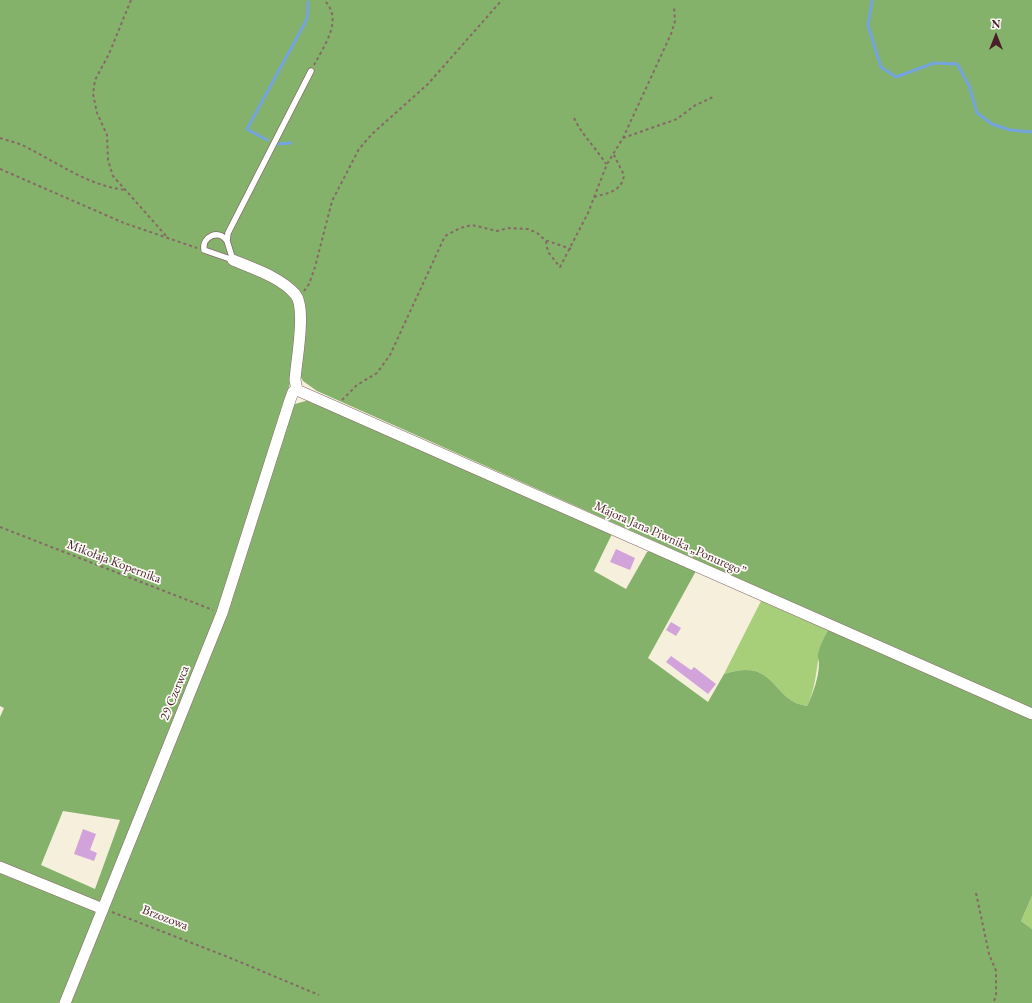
<!DOCTYPE html>
<html>
<head>
<meta charset="utf-8">
<style>
	body { margin:0 }
	#map { position:relative; width:1032px; height:1003px; overflow:hidden; background:#f6efdc; font-family:"EB Garamond",serif }
	canvas { display:block }
	.north { position:absolute; left:976px; top:16px; width:40px; height:40px; -webkit-text-stroke:3px #fdfcf7; paint-order:stroke; rotate:0deg; font-size:11px; font-weight:700; line-height:16px; text-align:center; color:#4a1f2b }
	.north::after { content:''; display:block; margin:auto; width:14px; height:18px; background:#4a1f2b; clip-path:polygon(50% 0,100% 100%,50% 72%,0 100%) }
</style>
</head>
<body>
<div id="map">
<canvas width="1032" height="1003"></canvas>
<div class="north">N</div>
</div>
<script>
const c = document.querySelector('canvas').getContext('2d');
c.lineJoin = 'round';
function paint(path, color) { c.fillStyle = color; c.fill(path, 'evenodd'); }
function stroke(path, color, width, dash) { c.strokeStyle = color; c.lineWidth = width; c.lineCap = dash ? 'butt' : 'round'; c.setLineDash(dash || []); c.stroke(path); }
function write(font, color, halo, rows, align = 'center') {
  c.font = font + ' "EB Garamond",serif'; c.lineWidth = 3.5; c.setLineDash([]); c.textBaseline = 'middle'; c.strokeStyle = halo; c.fillStyle = color; for (const [text, x, y, turn = 0] of rows) {
    c.save(); c.translate(x, y); c.rotate((+turn || 0) * Math.PI / 180); c.textAlign = isNaN(turn) ? turn : align; if (halo) c.strokeText(text, 0, 0); c.fillText(text, 0, 0); c.restore();
  }
}
paint(new Path2D(`
	M761,601L828,630C814,655 820,680 807,706C770,701 778,657 724,674Z
	M1032,896V929L1021,921Z`), '#a7cf7a');
paint(new Path2D(`
	M0,0H1032V709L317,391L303,381L293,364C291,382 286,392 289,410L295,404L309,400L612,534L594,571L626,589L647,552L650,551L696,571L648,658L708,702L724,674C778,657 770,701 807,706C813,694 819,677 819,663C819,660 817,657 818,654C820,645 824,638 828,630L1032,720V896L1021,921L1032,929V1003H0V717L4,708L0,706ZM63,811L120,820L95,889L41,865Z`), '#85b26a');
stroke(new Path2D(`
	M872,0L868,26L881,67L896,77L934,63L957,64L969,85L977,113L992,124L1010,130L1032,132
	M267,140L247,129L307,19L308,2
	M276,144L291,143`), '#74a5df', 3);
paint(new Path2D(`
	M616,549L635,558L630,570L610,562Z
	M671,622L681,628L676,636L666,630Z
	M671,656L691,670L694,667L716,684L708,694L666,662Z
	M83,829L96,834L90,850L97,853L94,861L74,854Z`), '#d2a3db');
const lane = new Path2D(`
	M227,241C219,229 202,236 204,250L233,260
	M233,260L227,241L228,233L311,71`);
const street = new Path2D(`
	M233,260C254,269 280,277 295,294C307,307 296,362 295,380L297,390
	M297,390L1032,714
	M0,867L103,909
	M65,1003L222,613L290,400L293,392L297,390`);
stroke(lane, '#866869', 7);
stroke(street, '#866869', 12);
stroke(new Path2D(`
	M131,0L109,54L95,80L93,94L97,113L107,135L108,160L113,176L168,238
	M314,65C324,46 344,19 324,0
	M574,118C582,135 596,148 606,164
	M0,138C9,141 19,143 26,147C60,164 87,185 125,190
	M623,138L677,119L694,106L715,96
	M0,169L124,223L197,248
	M594,197C607,193 622,192 624,175L614,155
	M546,241L548,252L560,267L588,213L607,164L623,138L671,34L675,21L674,6
	M304,291L309,284L315,267L332,201L359,149L372,134L428,84L502,0
	M342,400L357,385L377,373L390,355L445,236L460,228L472,225L497,231L508,228L528,229L537,233L545,240L571,249
	M0,527L213,610
	M976,893L989,954L996,971V996L993,1003
	M112,912L228,957L319,995`), '#866869', 2, [3, 3]);
stroke(lane, '#fff', 5.5);
stroke(street, '#fff', 11);
write('13px', '#4a1f2b', '#fdfcf7', [
	["Majora Jana Piwnika „Ponurego”",670,539,24],
	["Mikołaja Kopernika",114,562,21],
	["29 Czerwca",175,693,-68],
	["Brzozowa",165,918,21]
]);
</script>
</body>
</html>
